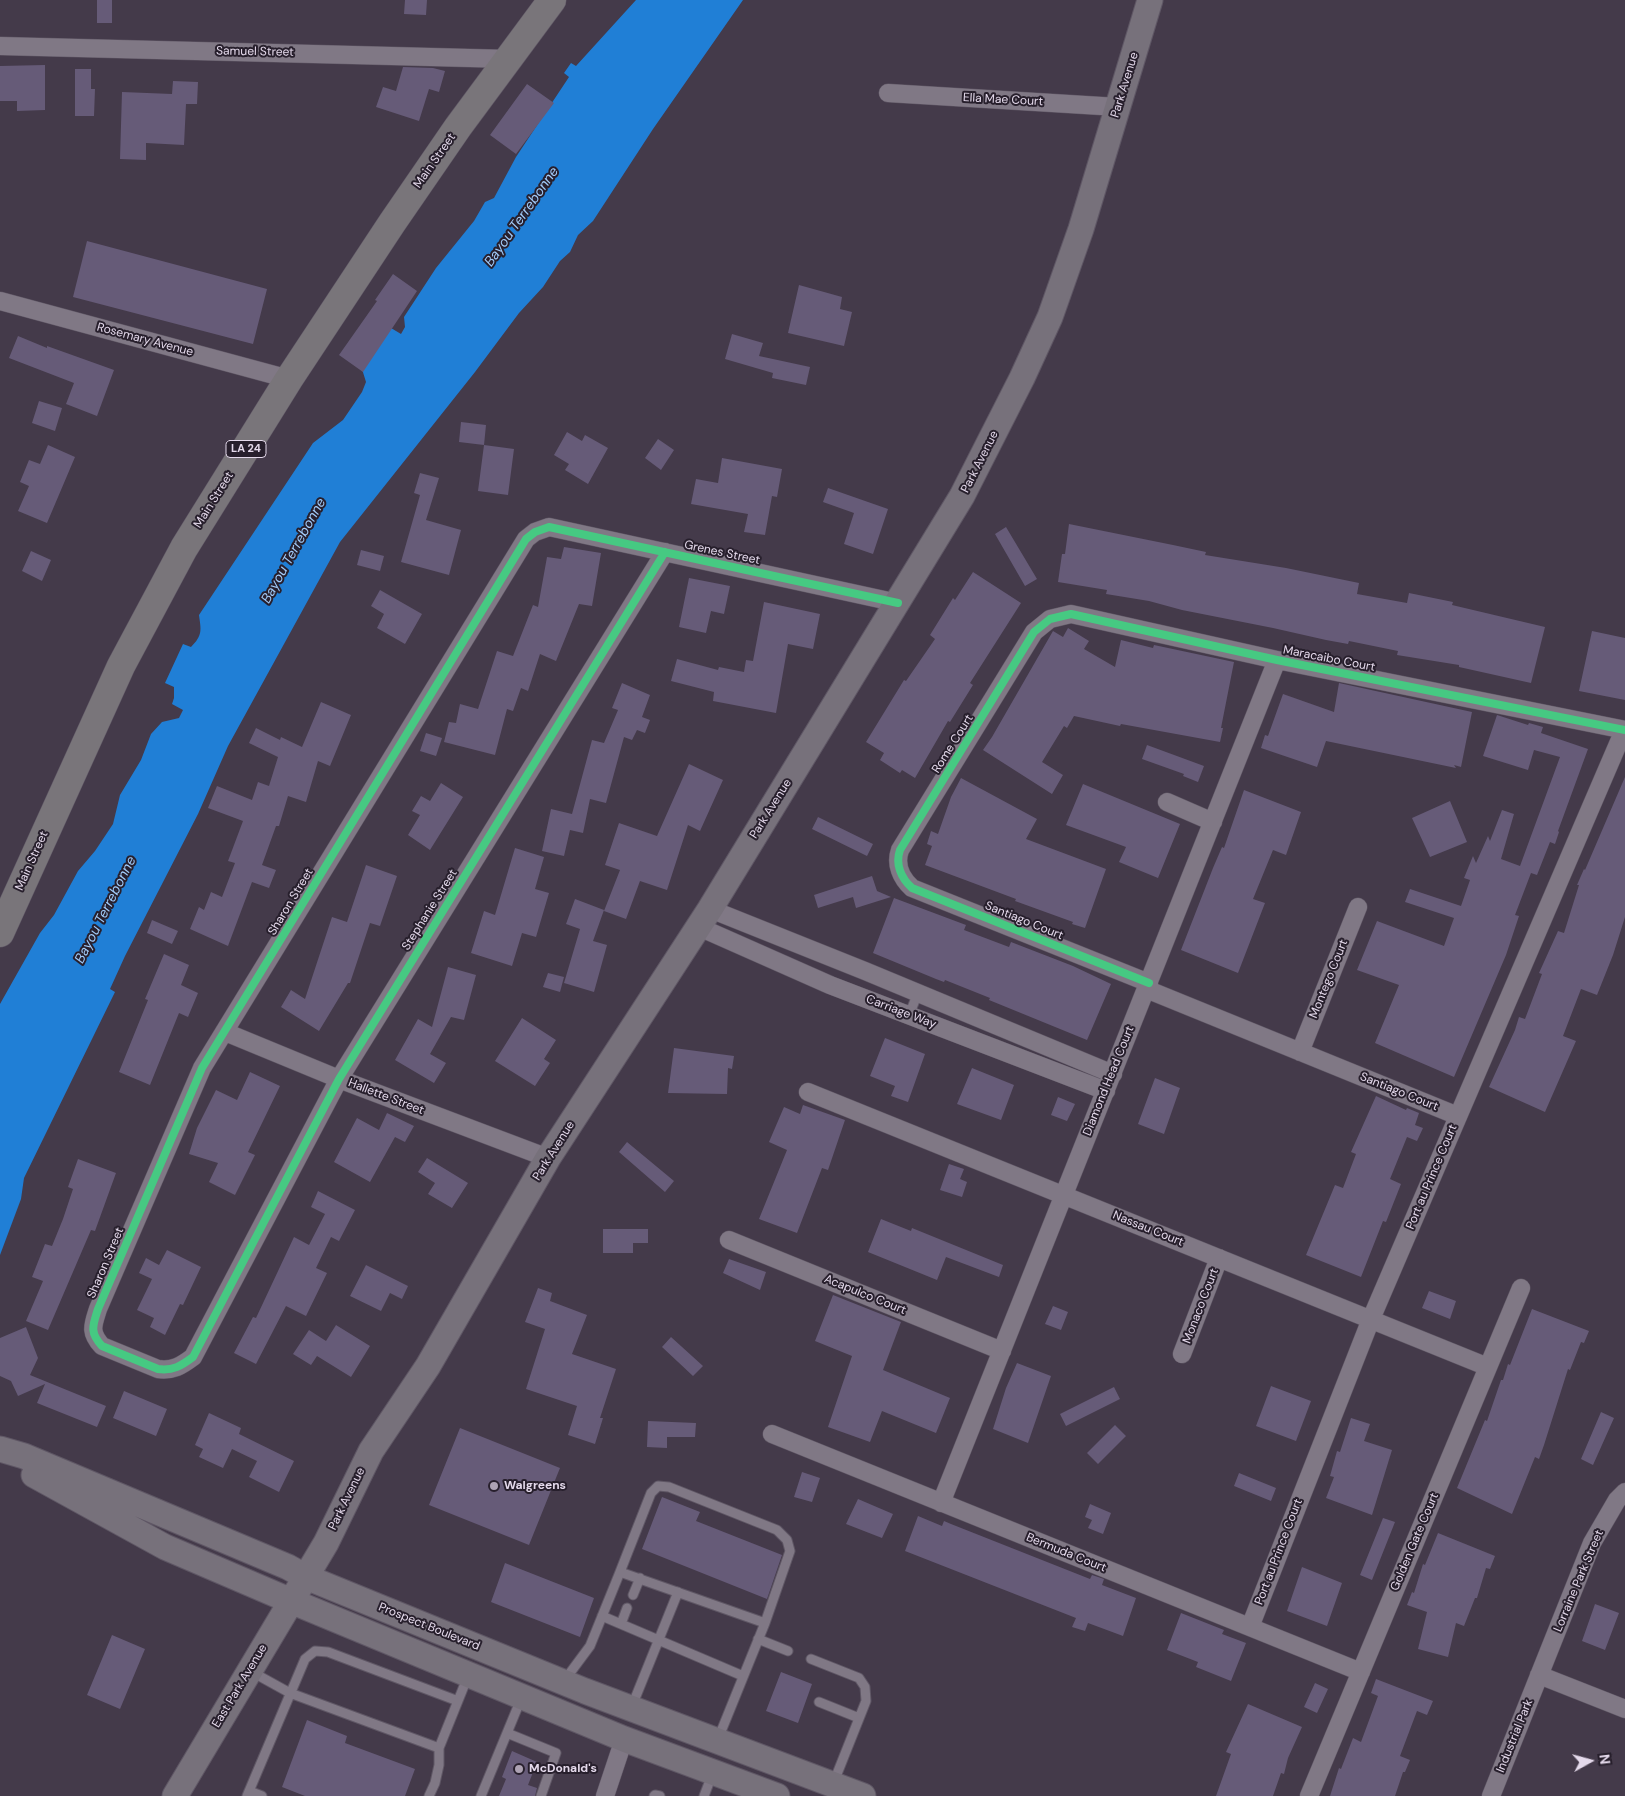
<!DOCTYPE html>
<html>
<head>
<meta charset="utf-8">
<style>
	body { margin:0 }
	#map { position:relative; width:1625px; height:1796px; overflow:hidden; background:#443a4a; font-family:"DM Sans",sans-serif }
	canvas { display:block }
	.north { position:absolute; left:1565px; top:1736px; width:50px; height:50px; -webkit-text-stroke:4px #271f2c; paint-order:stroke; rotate:83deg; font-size:14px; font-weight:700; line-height:20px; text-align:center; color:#e5daec }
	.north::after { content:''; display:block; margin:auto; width:18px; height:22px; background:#e5daec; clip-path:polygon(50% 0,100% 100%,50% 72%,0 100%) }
</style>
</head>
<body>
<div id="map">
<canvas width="1625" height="1796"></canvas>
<div class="north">N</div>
</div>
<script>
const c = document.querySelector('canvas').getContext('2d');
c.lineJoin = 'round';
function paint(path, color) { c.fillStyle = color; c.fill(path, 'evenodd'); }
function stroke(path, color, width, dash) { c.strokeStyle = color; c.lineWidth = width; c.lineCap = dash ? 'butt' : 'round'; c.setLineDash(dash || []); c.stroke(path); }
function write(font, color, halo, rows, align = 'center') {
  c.font = font + ' "DM Sans",sans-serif'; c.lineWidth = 4; c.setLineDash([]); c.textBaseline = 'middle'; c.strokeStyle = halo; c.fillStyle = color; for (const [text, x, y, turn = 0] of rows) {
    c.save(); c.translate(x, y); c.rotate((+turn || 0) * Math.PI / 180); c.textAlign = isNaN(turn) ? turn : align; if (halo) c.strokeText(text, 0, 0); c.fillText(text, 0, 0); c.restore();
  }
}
paint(new Path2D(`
	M636,0H743L653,129L593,221L578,235L570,252L560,261L543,287L519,313L475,372L340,542L228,746L198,814L125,956L110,989L115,992L24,1178L21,1199L0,1255V1004L40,933L54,915L78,871L95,851L113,824L120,795L141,760L151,734L162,722L179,718L183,710L172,704L174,698V687L165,683L183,644L191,647C203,635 201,630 199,615L313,443L343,420L362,392L366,382L362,369L391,328L401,334L405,327L404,317L436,268L474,221L485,202L494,198L516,157L569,77L564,73L571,63L576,66Z`), '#207fd6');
paint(new Path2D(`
	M97,0H112V23H97Z
	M405,0H427L426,15L404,14Z
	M45,65V110L17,111V101H0V66Z
	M403,67L433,68L445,71L439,92L429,89L419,121L376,107L383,87L396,91Z
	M75,69H91V89H95L94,116H75Z
	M173,81L198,82L197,104H186L184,145L146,143V160L120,159L122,92L172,94Z
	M527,84L554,103L516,154L490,135Z
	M87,241L267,289L253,344L73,297Z
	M393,274L417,291L363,372L339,355L377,301L375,300Z
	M799,285L842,297L840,309L852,312L844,346L788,333Z
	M732,334L763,343L759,356L810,367L806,385L772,378L773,373L725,359Z
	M18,336L47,348V346L114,370L97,416L66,404L74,383L9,358Z
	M39,401L62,408L55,431L32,423Z
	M461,422L486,425L484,445L514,449L508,495L478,491L484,445L459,442Z
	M567,432L582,441L585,435L608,448L588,484L565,470L569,464L554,455Z
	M658,439L674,450L661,470L645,458Z
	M48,445L75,457L47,523L18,511L29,486L20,482L29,460L40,464Z
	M722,458L782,469L777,497L772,496L765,535L744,532L748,514L691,504L696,479L718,483Z
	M420,473L439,478L426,520L461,530L449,575L401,562L420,495L414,493Z
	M828,488L888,509L873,554L844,544L854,513L823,502Z
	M1069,524L1173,545L1206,552L1205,555L1286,568L1359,583L1357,594L1407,603L1409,593L1453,602L1452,605L1545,627L1531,683L1459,667V665L1397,655L1398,651L1349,641L1348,644L1326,640L1273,628L1182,610L1149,601L1106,594L1107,590L1058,582L1062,554H1065Z
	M1006,527L1037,579L1025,586L995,534Z
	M564,547L601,553L592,606L579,604L556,661L540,654L528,691L521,688L513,711L507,709L495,755L444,742L449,722L456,723L460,704L478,709L497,651L513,656L533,605L538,607L547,557L561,559Z
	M361,550L384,556L380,571L357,565Z
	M31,551L51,560L42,581L22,571Z
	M973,572L1021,603L970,683L973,685L950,722L948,721L915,778L902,770L900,773L880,760L884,753L866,742L904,680L906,681L935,639L930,635L953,598L955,600Z
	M689,578L730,586L724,614L711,611L706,633L679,627Z
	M380,590L422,614L405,644L377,628L384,614L371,606Z
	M764,602L820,614L813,649L788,644L776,713L713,701L714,692L671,681L677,659L718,670L719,667L744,672L746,660L753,661Z
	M1068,628L1089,641L1084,649L1115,667L1121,640L1153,648L1154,645L1234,662L1221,728H1223L1220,742L1121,724L1120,726L1074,716L1067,728L1064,726L1042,762L1063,775L1052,794L983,750L992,737L1053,631L1063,637Z
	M1592,631L1625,638V700L1579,691Z
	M622,683L650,695L642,717L650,720L645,733L637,730L632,740L624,737L606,803L590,799L583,833L570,830L564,856L542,851L551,809L572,814L592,740L604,743L618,710L612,708Z
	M1339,683L1472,712L1461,767L1454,765L1456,768L1326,741L1317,767L1261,748L1265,735L1268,736L1283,694L1334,712Z
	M321,702L351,715L330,766L318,761L306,802L288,796L279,826H276L262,865L276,870L269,888L252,882L228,946L190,929L199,907L204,910L211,892L222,897L235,863L228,861L243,821L208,808L217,786L252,800L258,782L269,786L278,757L249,743L256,728L280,740L281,737L302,747Z
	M1497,715L1528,725L1529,723L1543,727L1541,733L1588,749L1558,831L1559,832L1555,844L1550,842L1537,875L1531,873L1515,915L1519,916L1506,955L1454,1077L1375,1043L1399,985L1357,970L1377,921L1444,946L1454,918L1405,902L1410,889L1461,906L1470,880L1464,878L1473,856L1476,863L1488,836L1490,841L1502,810L1514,814L1501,859L1520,866L1560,757L1534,750L1528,770L1483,756Z
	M426,733L442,738L436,756L420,751Z
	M1147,745L1204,766L1198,782L1183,776L1184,774L1142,759Z
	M689,764L723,780L700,831L688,825L667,890L640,881L626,919L604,911L620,870L605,865L619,823L657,836Z
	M1625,777V917L1613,955L1597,995L1581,989L1563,1036L1576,1041L1545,1112L1489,1087L1515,1030L1519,1017L1525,1019L1542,974L1539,973L1558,931L1564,933L1579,885H1577L1584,869L1585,870Z
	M961,778L1037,819L1026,839L1106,869L1085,928L1072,924L1073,922L1015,901L1016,899L925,865L932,846L927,844L931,831L938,834L951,797Z
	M441,783L463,797L430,850L408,835L420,815L412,811L421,796L430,801Z
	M1083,784L1180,824L1158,878L1119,862L1126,847L1066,825Z
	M1244,790L1301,812L1286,855L1273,850L1253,899L1265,903L1238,973L1181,950L1213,868L1222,847L1224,848Z
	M1450,801L1467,842L1430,857L1412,818Z
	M818,817L873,844L867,856L812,829Z
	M515,848L544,857L535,889L549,893L536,937L522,933L512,966L471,953L484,911L495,915Z
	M366,865L397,876L380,926L370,923L350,983H348L319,1031L281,1007L291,990L305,999L332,917L347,922Z
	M872,876L877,891L891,897L856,908L853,897L818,908L814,895Z
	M894,898L966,925L964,930L1009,947L1011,942L1073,966L1111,984L1087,1040L989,1000L990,998L945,980L944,982L936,979L873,953Z
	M575,899L604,910L593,941L607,945L594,992L564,983L580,929L566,924Z
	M152,920L178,931L172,944L147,933Z
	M164,954L189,965L181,985L198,993L188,1017L179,1013L150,1085L119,1072L148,1000L145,999Z
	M448,967L476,975L464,1020L451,1017L430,1054L446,1063L434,1083L395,1060L418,1019L432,1027Z
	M548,973L564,977L560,992L543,987Z
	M522,1018L556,1040L544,1059L550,1063L535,1086L495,1061Z
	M885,1038L925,1054L908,1102L891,1096L895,1086L870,1076Z
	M674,1048L734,1056L732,1069L728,1068L727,1094L668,1093Z
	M972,1068L1014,1085L1001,1120L957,1104Z
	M250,1072L280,1086L248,1152L255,1155L235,1195L209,1182L218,1163L189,1154L197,1128L216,1090L237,1100Z
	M1155,1078L1180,1088L1164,1134L1138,1124Z
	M1376,1096L1406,1110L1407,1108L1419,1113L1415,1125L1423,1128L1417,1141L1407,1137L1390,1179L1401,1184L1386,1222L1383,1221L1361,1277L1306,1255L1335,1185L1343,1188L1356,1154L1351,1152Z
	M1058,1097L1075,1104L1067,1121L1051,1115Z
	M803,1105L845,1120L828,1170L822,1168L797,1233L759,1219L787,1150L769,1142L784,1107L800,1114Z
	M387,1113L414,1126L405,1142L395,1137L370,1182L334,1162L357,1118L379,1130Z
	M627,1142L674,1181L665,1192L619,1152Z
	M427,1158L468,1183L452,1208L428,1194L435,1183L418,1172Z
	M78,1159L116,1173L95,1231L91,1230L48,1330L26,1321L43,1281L32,1277L45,1244L52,1246L63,1219L73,1189L68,1187Z
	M949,1164L964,1169L960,1179L967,1182L962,1197L940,1190Z
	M318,1191L355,1210L339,1241L331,1237L316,1268L327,1273L306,1316L286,1306L256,1364L234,1353L253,1317L256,1318L294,1237L309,1245L325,1214L311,1207Z
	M881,1219L911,1231L912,1228L1003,1265L999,1277L946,1257L937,1280L868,1252Z
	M603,1229H648V1243H633V1253H603Z
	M167,1250L201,1267L183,1305L180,1304L165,1335L150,1327L154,1318L137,1310L152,1279L139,1273L146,1258L159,1265Z
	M729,1259L766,1272L760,1290L723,1273Z
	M366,1265L408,1286L402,1299L390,1293L381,1311L350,1296Z
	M538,1288L552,1293L550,1301L587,1315L572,1354L616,1369L600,1418H603L595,1444L568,1435L577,1406L526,1389L545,1329L525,1322Z
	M1429,1291L1456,1301L1450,1319L1422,1308Z
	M833,1295L901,1322L883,1370L950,1398L936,1433L882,1411L870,1442L828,1427L852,1356L815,1341Z
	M1053,1306L1068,1312L1061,1330L1045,1324Z
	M1532,1309L1589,1331L1584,1343L1581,1342L1570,1370L1568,1369L1544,1445L1539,1459L1535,1457L1512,1514L1457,1488L1485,1420L1487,1421L1501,1380H1503L1508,1364L1510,1365Z
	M336,1325L370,1346L351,1377L317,1356L311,1365L293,1354L309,1330L326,1341Z
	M26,1327L38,1358L30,1375L106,1406L97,1427L37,1403L45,1384L18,1396L11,1381L0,1376V1338Z
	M671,1337L703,1366L693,1376L662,1347Z
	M1017,1363L1051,1376L1028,1443L993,1429L1006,1388Z
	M1271,1386L1311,1401L1296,1441L1256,1426Z
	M1114,1387L1120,1399L1066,1426L1060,1414Z
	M124,1391L167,1409L156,1436L113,1418Z
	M1601,1412L1614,1418L1593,1465L1581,1459Z
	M209,1413L241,1428L239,1434L294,1461L279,1492L249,1477L257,1461L232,1449L223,1468L199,1457L203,1449L195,1445Z
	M1351,1418L1370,1424L1364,1441L1392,1450L1372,1515L1326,1498L1334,1477L1330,1476L1337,1451L1340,1452Z
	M648,1421L696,1423L695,1437H667V1448L647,1447Z
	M1115,1425L1126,1436L1098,1464L1087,1453Z
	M460,1428L560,1468L529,1545L429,1505Z
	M802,1472L820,1478L812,1502L794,1497Z
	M1239,1473L1276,1488L1271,1501L1234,1486Z
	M662,1497L700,1512L696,1521L782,1555L767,1599L642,1549Z
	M858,1499L893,1514L882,1538L846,1524Z
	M1090,1504L1111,1513L1103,1534L1088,1528L1092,1520L1085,1517Z
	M918,1516L942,1526L944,1521L951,1524L1090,1579L1092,1575L1104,1579L1102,1585L1136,1598L1123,1636L1088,1623L1085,1631L1072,1627L1076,1618L905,1551Z
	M1383,1518L1395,1522L1372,1580L1360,1575Z
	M1438,1533L1495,1556L1490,1569L1486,1568L1477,1598H1475L1464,1626L1456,1623L1448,1657L1418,1649L1427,1612L1407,1605L1412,1592L1414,1593L1423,1564L1425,1565Z
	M505,1563L594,1598L580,1637L491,1602Z
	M1302,1567L1342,1583L1327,1626L1287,1611Z
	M1595,1604L1619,1613L1605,1650L1582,1641Z
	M1181,1613L1224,1630L1222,1634L1246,1643L1231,1681L1196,1667L1198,1662L1167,1650Z
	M112,1635L145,1649L120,1709L87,1695Z
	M781,1672L812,1684L798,1723L766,1711Z
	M1376,1679L1433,1701L1427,1715L1417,1711L1400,1756L1410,1760L1405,1772H1403L1395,1796H1330L1339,1768L1341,1769L1353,1738L1361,1742L1378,1696L1371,1693Z
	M1315,1683L1328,1689L1317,1713L1304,1707Z
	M1248,1704L1302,1727L1288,1758L1284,1774L1281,1773L1273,1796H1216L1231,1754L1226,1752Z
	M307,1720L347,1736L345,1743L415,1769L405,1796H305L282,1787Z
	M512,1751L537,1762L528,1785L537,1788L535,1796H499L506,1779L502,1777Z`), '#665b78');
const service = new Path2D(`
	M909,1015L918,993
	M620,1572L651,1493L658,1486L669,1487L777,1530L787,1540L790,1551L765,1623
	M633,1595L640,1578
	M602,1616L743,1676
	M621,1624L627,1608
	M758,1639L788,1651
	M811,1659L859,1678L865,1687L866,1701L833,1784
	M252,1672L290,1693L439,1748
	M564,1681L590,1646L620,1572L765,1623L718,1739
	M819,1702L859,1718
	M632,1706L678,1592
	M507,1733L556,1753L541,1796
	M249,1791L262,1796
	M247,1796L305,1659L315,1651L328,1652L458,1701
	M429,1796L435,1783L439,1765V1748L468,1676
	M481,1796L521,1699
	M654,1796L655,1795L660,1796
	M704,1796L712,1775`);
const minor = new Path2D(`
	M0,46L509,59
	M888,93L1118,107
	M0,301L289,379
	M665,552L339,1079L193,1357C181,1366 173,1371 158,1369L102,1346C89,1332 93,1325 98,1309L202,1068L526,539L535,532L549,527L898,603
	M1167,802L1213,822
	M710,909L865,971L1113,1074
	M699,927L830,985L1106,1091
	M1149,983L912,888C901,878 895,864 900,850L1034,632L1050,619L1071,614L1277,660L1625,730
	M1146,989L1458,1116
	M225,1032L339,1079L548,1158
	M1300,1052L1358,907
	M808,1092L1488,1367
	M729,1240L1002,1351
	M1182,1354L1219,1258
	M772,1434L1361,1672
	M941,1503L1277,660
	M1250,1627L1371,1319L1624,730
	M1539,1675L1625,1709
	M605,1796L624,1739
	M1309,1796L1521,1288
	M1491,1796L1592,1543L1617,1500L1625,1492`);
const secondary = new Path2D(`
	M0,1449L24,1456L288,1567L306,1577L585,1691L863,1796
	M34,1475L165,1547L291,1601L624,1739L777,1796
	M175,1796L326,1543L371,1451L428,1366L548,1158L710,909L962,496L1022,378L1050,317L1081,229L1150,0`);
const primary = new Path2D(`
	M0,933L121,666L184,548L289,379L392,223L458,127L552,0`);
stroke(service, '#5f5765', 11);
stroke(minor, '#5f5765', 19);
stroke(secondary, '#5f5765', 27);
stroke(primary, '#5f5765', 29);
stroke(service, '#807885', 9);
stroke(minor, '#807885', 18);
stroke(secondary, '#77717b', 25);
stroke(primary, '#79757a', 28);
stroke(new Path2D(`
	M665,552L339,1079L193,1357C181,1366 173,1371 158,1369L102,1346C89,1332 93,1325 98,1309L202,1068L526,539L535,532L549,527L898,603
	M1149,983L912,888C901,878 895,864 900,850L1034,632L1050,619L1071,614L1277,660L1625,730`), '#46c982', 8);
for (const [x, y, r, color] of [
	[494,1486,5,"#ada2b3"],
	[519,1769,5,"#ada2b3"]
]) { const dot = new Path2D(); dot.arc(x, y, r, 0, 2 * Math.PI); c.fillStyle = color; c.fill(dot); stroke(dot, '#271f2c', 2); }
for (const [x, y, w] of [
	[246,449,40]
]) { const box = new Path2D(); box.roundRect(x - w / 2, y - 8.5, w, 17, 4); c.fillStyle = '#271f2c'; c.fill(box); stroke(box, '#e5daec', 1); }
write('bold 11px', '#e5daec', null, [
	["LA 24",246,449]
]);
write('12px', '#e5daec', '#271f2c', [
	["Samuel Street",255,52,1],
	["Park Avenue",1125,85,-73],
	["Ella Mae Court",1003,100,3],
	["Main Street",435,161,-55],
	["Rosemary Avenue",145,340,15],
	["Park Avenue",980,462,-63],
	["Main Street",214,500,-58],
	["Grenes Street",722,553,12],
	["Maracaibo Court",1329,659,11],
	["Rome Court",953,744,-58],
	["Park Avenue",771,809,-58],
	["Main Street",32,861,-66],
	["Sharon Street",291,902,-59],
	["Stephanie Street",430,910,-58],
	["Santiago Court",1024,921,22],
	["Montego Court",1329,979,-68],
	["Carriage Way",901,1012,21],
	["Diamond Head Court",1109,1081,-68],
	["Santiago Court",1399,1092,22],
	["Hallette Street",386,1097,21],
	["Park Avenue",554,1151,-58],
	["Port au Prince Court",1432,1177,-67],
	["Nassau Court",1148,1229,22],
	["Sharon Street",106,1263,-67],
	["Acapulco Court",865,1295,22],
	["Monaco Court",1201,1306,-69],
	["Park Avenue",347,1499,-64],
	["Golden Gate Court",1415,1542,-67],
	["Port au Prince Court",1279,1552,-69],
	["Bermuda Court",1066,1553,22],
	["Lorraine Park Street",1579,1581,-67],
	["Prospect Boulevard",429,1627,22],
	["East Park Avenue",240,1686,-59],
	["Industrial Park",1515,1736,-68]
]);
write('bold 12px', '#e5daec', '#271f2c', [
	["Walgreens",504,1486],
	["McDonald's",529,1769]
], 'left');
write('italic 14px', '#a1cbf9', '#271f2c', [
	["Bayou Terrebonne",522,217,-55],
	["Bayou Terrebonne",294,551,-61],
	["Bayou Terrebonne",106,910,-63]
]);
</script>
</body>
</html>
